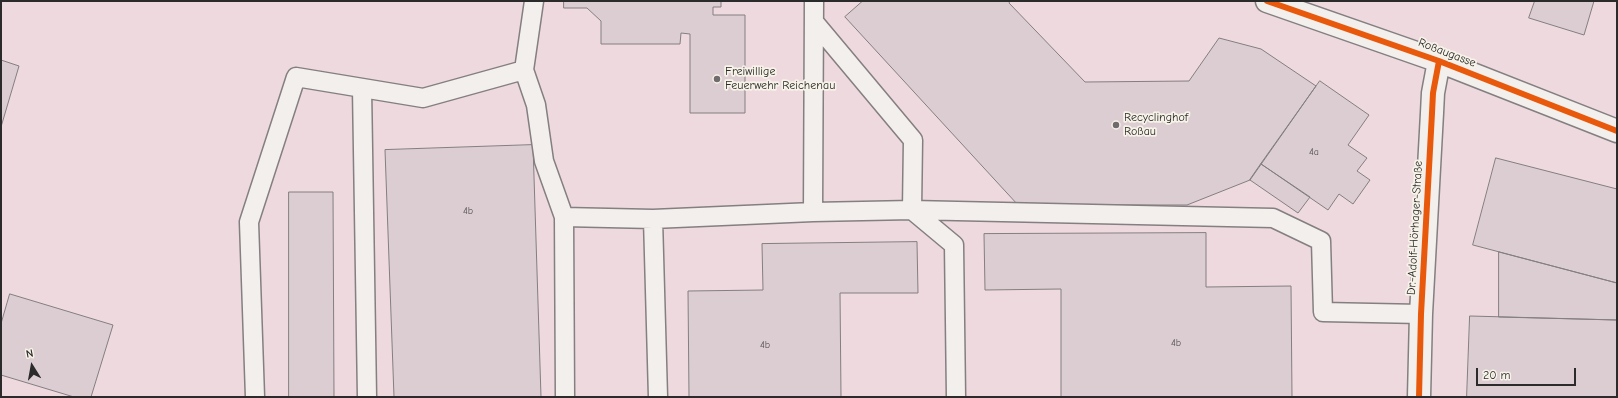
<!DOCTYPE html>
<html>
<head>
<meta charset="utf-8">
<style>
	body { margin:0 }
	#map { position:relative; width:1618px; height:398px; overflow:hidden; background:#f1e6e7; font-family:"Comic Neue",sans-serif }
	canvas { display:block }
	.frame { position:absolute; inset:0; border:2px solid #2b2b2b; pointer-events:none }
	.north { position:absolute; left:12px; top:346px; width:40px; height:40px; -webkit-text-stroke:3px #f7f3e8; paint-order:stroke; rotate:349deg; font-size:11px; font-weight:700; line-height:16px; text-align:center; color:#2b2b2b }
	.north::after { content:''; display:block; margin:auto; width:14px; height:18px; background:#2b2b2b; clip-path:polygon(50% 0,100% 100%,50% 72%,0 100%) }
	.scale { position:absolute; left:1476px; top:368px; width:100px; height:18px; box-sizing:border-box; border:2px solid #2b2b2b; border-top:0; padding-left:5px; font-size:12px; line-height:14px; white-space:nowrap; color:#2b2b2b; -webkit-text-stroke:3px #f7f3e8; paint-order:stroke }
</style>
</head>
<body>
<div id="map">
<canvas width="1618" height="398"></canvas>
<div class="frame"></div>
<div class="north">N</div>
<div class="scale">20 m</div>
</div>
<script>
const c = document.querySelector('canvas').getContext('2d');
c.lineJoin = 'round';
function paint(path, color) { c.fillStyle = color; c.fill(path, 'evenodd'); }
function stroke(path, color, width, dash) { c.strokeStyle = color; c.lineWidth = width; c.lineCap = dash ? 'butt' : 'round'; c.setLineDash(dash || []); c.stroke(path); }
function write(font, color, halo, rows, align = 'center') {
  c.font = font + ' "Comic Neue",sans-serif'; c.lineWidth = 3.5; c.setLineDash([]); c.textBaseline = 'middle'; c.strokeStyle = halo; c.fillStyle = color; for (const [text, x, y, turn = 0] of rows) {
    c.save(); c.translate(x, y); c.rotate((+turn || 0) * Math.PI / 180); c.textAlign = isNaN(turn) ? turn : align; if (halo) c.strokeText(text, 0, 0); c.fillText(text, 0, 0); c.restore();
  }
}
paint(new Path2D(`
	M1,1H1617V397H1Z`), '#eed9df');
const building = new Path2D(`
	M564,1H721V7H713V15H745V113H690V34L681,33L680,44H601V21L587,8H564Z
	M863,1H1010L1009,3L1085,82L1189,81L1219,38L1261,49L1316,86L1250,180L1187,205H1018L845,17Z
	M1535,1H1594L1584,35L1529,18Z
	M1,60L19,66L1,127Z
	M1320,81L1369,115L1348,145L1367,158L1357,171L1370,180L1353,204L1339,194L1328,210L1261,164Z
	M533,145L541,397H394L385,150Z
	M1496,158L1617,189V283L1473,245Z
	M1261,164L1310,197L1298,213L1250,180Z
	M289,192H333L334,397H289Z
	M1206,233V287L1291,286L1292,397H1061V289L985,290L984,234Z
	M917,242L918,293H840L841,397H689L688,291L763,290L762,244Z
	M1499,252L1617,283V320L1499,317Z
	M10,294L113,325L91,397H74L1,375V324Z
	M1470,316L1617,320V397H1467Z`);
paint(building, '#dccdd2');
stroke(building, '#847f80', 1);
const service = new Path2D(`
	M534,1L524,70L536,105L544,161L564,217L653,219
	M814,1L813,212L912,210L913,140L815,23
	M362,88L367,397
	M912,210L1273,218L1321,241L1323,312L1421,314
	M912,210L954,245L956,397
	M564,217L565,397
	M255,397L249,222L296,77L423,98L524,70
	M658,397L653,219L813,212`);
const minor = new Path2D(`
	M1267,1L1439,61L1617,131
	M1419,397L1421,314L1432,113L1433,93L1439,61`);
stroke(service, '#847f80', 21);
stroke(minor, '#847f80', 25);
stroke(service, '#f2efec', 18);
stroke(minor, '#f2efec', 22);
stroke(new Path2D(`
	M1267,1L1439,61L1617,131
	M1419,397L1421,314L1432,113L1433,93L1439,61`), '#e8590c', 6);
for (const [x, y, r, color] of [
	[717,79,4,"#706c6d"],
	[1116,125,4,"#706c6d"]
]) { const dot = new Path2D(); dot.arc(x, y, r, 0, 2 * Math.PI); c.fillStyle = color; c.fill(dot); stroke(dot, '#f7f3e8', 1.5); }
write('10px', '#5a5658', null, [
	["4a",1314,152],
	["4b",468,211],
	["4b",1176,343],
	["4b",765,345]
]);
write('12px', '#2b2b2b', '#f7f3e8', [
	["Roßaugasse",1447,53,21],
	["Dr.-Adolf-Hörhager-Straße",1415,228,-87]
]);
write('12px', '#2b2b2b', '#f7f3e8', [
	["Freiwillige",725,72],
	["Feuerwehr Reichenau",725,86],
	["Recyclinghof",1124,118],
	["Roßau",1124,132]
], 'left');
</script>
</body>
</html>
